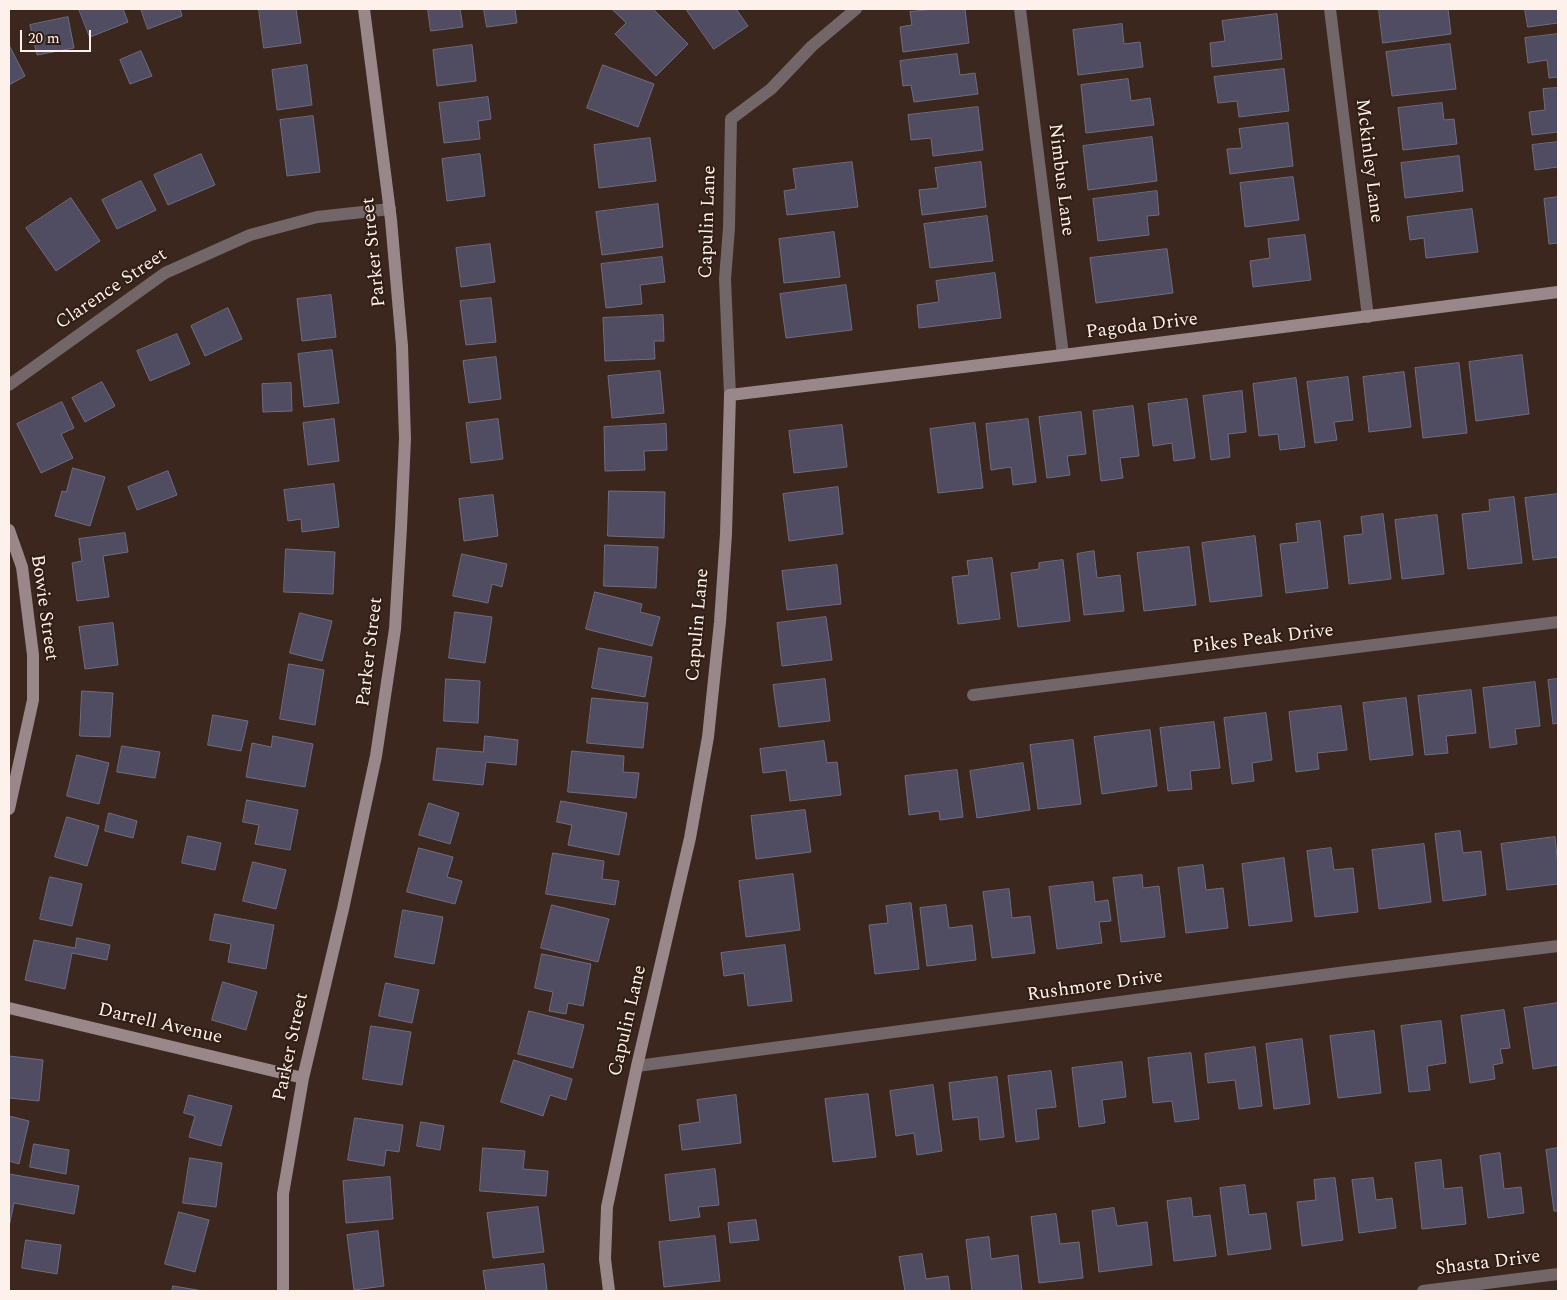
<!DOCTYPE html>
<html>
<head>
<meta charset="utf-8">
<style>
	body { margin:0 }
	#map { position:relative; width:1567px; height:1300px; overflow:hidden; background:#3b271e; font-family:Spectral,serif }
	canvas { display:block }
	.frame { position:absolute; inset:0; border:10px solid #fef0ea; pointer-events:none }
	.scale { position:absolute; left:20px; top:30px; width:71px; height:22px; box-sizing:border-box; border:2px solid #fef0ea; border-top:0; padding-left:6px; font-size:15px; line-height:18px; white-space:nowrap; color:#fef0ea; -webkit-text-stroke:4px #301d14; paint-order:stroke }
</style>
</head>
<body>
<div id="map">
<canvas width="1567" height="1300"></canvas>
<div class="frame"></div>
<div class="scale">20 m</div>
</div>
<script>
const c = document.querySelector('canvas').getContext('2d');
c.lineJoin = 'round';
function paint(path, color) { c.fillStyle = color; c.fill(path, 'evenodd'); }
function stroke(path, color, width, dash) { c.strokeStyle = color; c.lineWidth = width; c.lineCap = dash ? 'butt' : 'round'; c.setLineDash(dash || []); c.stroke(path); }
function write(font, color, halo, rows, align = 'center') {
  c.font = font + ' Spectral,serif'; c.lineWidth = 4; c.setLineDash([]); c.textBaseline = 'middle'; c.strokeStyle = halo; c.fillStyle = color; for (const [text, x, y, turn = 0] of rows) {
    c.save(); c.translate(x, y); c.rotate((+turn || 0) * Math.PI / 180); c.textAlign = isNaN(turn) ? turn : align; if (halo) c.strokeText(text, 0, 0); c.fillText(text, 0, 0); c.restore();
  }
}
const building = new Path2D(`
	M79,9H123L128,22L90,37Z
	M141,9H180L182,16L148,29Z
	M259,9H296L301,43L264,48Z
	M428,9H460L463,27L431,31Z
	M484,9H515L517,23L487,27Z
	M612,9H653L688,44L656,76L615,34L626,23Z
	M686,9H736L748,26L714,49Z
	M935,9H965L969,43L903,52L900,27L912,25L910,12Z
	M1379,9H1448L1451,34L1383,43Z
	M1525,9H1558V23L1528,27Z
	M1277,14L1282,59L1212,67L1210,43L1225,41L1222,21Z
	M68,17L74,48L37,55L30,25Z
	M1122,24L1124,44L1140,42L1143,67L1078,75L1073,30Z
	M1558,34V77L1549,78L1547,60L1528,63L1525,38Z
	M1450,44L1456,89L1392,96L1386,52Z
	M9,45L25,76L9,85Z
	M472,45L476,81L437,86L433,50Z
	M141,51L152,76L130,84L120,60Z
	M957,54L960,75L975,73L978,94L914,102L911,85L903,86L900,61Z
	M307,65L312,105L277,110L272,70Z
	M603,65L654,84L638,127L587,108Z
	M1284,69L1289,111L1239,117L1237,101L1218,103L1214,77Z
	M1128,79L1131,101L1150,98L1154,125L1086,133L1081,85Z
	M1558,88V132L1532,135L1529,112L1545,110L1543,89Z
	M488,97L491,119L478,121L480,139L444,143L439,103Z
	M1442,103L1444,120L1454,119L1457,144L1403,150L1398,108Z
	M978,107L983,150L933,156L931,138L911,140L908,115Z
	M313,116L320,172L287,176L280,120Z
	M1288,123L1293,166L1230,174L1227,149L1242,148L1239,129Z
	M1152,137L1157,181L1088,190L1083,146Z
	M650,138L656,181L599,188L594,145Z
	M1558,142V167L1535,170L1532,145Z
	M201,154L215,185L168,205L154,175Z
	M480,154L485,196L447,201L442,159Z
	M1459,156L1463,191L1405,198L1401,163Z
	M852,162L858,207L787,215L784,191L796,189L793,169Z
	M981,162L986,207L922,215L919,190L938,188L935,168Z
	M1293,177L1299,220L1245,227L1240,183Z
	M141,181L156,210L117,229L102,200Z
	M1157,191L1159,215L1147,216L1149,235L1098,241L1093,199Z
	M1558,197V243L1549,244L1544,199Z
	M71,198L100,241L56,271L26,228Z
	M658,204L663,247L602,255L596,212Z
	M1472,209L1478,252L1426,258L1424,238L1410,240L1407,217Z
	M987,216L993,261L930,268L924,224Z
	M834,232L840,277L784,283L779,239Z
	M1305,235L1311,280L1253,287L1250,261L1270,258L1268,239Z
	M490,244L495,282L461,287L456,248Z
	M1167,249L1173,293L1096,303L1090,258Z
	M662,257L665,282L640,285L642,304L606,308L601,264Z
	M995,273L1001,318L919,328L917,305L939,302L936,281Z
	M846,285L852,330L786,338L780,294Z
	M331,295L336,337L302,341L297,299Z
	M491,298L496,342L466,345L460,301Z
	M228,308L242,339L205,356L191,326Z
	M663,315L664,341H654L655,359L605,361L603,318Z
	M177,334L190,364L150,381L137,351Z
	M332,350L339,403L304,407L298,354Z
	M1522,355L1529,414L1476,421L1469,362Z
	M496,357L501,399L469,403L463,361Z
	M1459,363L1467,433L1423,438L1415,368Z
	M660,371L664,413L612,418L608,376Z
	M1404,372L1411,427L1369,432L1363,377Z
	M1348,377L1353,420L1334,422L1337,440L1315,443L1307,382Z
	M1296,378L1305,447L1280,450L1278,434L1259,436L1253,384Z
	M102,382L115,406L85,422L72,398Z
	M291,383L292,411L263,412L262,384Z
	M1242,391L1246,432L1228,434L1230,457L1211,460L1203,396Z
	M1187,399L1195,458L1174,461L1172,443L1153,446L1148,404Z
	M62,402L74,428L61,434L73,458L41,473L17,424Z
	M1133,406L1139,456L1120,458L1123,478L1101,481L1093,411Z
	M1081,412L1086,454L1067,456L1070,475L1047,478L1039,417Z
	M334,419L339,461L308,465L303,423Z
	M498,419L503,459L471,463L466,423Z
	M1028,419L1036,482L1013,485L1011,467L991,470L986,424Z
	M975,423L983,488L938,493L930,429Z
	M666,424L667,450L644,451L645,470L605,471L604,427Z
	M842,425L847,467L794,473L789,431Z
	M73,468L105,477L90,526L55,516L62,491L66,492Z
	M168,471L177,495L137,510L128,487Z
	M334,484L339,527L302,532L301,519L288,521L284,490Z
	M838,487L843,534L789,541L783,494Z
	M609,491L665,492L664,538L608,536Z
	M1558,494V557L1533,560L1525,498Z
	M493,495L498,536L464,541L459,499Z
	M1514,497L1522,563L1468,569L1462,514L1490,511L1489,500Z
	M1383,514L1391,579L1349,584L1344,536L1363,534L1361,517Z
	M1437,515L1444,574L1402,579L1395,520Z
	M1320,521L1328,588L1286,593L1280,544L1298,542L1296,524Z
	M125,533L128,552L103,556L109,597L77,601L72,563L82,561L79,539Z
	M1255,536L1262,596L1210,602L1202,543Z
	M605,545L658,547L656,588L604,586Z
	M1189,547L1196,605L1144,611L1137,553Z
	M286,549L335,552L333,594L284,592Z
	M1094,551L1097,578L1120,575L1124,611L1084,615L1077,554Z
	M462,554L507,564L502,587L492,584L488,603L453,596Z
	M992,558L1000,619L958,624L952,577L969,575L967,561Z
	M1063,560L1070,621L1018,627L1011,573L1039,569V563Z
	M837,565L841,604L787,610L782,571Z
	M595,592L642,604L640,612L660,617L652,646L586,629Z
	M455,612L492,617L485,663L449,658Z
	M300,613L332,621L322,661L290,653Z
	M826,617L832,660L782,666L777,623Z
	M113,623L118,665L85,669L79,627Z
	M599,648L652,657L645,697L592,688Z
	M289,664L324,670L315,725L280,719Z
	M446,679L480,681L478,723L444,721Z
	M825,679L830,721L779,727L773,685Z
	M1558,679V723L1553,724L1548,680Z
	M1535,682L1540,726L1515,729L1517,744L1490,748L1483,688Z
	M1471,690L1476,733L1446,736L1448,753L1425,755L1418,696Z
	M82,691L113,693L110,737L80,736Z
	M592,698L648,703L643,748L587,743Z
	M1406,698L1413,755L1370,760L1363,703Z
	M1341,706L1347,750L1317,753L1319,769L1296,772L1289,712Z
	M1266,713L1272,760L1252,763L1254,781L1232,784L1224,718Z
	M213,715L248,721L241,751L208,745Z
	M1214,722L1220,768L1190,771L1192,789L1168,791L1160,728Z
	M1150,730L1157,786L1102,794L1094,737Z
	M273,736L313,744L305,787L246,777L252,743L271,747Z
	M485,736L518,740L516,765L486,762L483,785L433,780L437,748L483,752Z
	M1073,740L1081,804L1038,809L1030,745Z
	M824,741L827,763L837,762L841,795L790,801L786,770L763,773L760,749Z
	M122,746L160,752L155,778L117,772Z
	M572,751L624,756L623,772L639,773L636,798L568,792Z
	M77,755L109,763L99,804L67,796Z
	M1023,763L1030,810L977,818L970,771Z
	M957,770L963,817L940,820L939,811L909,815L905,776Z
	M247,800L298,810L290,850L255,844L259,825L243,822Z
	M561,801L627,813L619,855L568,845L572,825L557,822Z
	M429,803L459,813L450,844L419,835Z
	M805,810L811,852L756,859L751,816Z
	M109,813L137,821L133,838L105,831Z
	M67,817L99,826L87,866L55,857Z
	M1460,831L1463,853L1481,851L1486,895L1443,901L1435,834Z
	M188,836L221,843L215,870L182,863Z
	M1555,837L1558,866V884L1507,890L1501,844Z
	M1424,844L1431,902L1379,909L1372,850Z
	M419,848L453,857L447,877L462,881L455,904L407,892Z
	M1331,848L1334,870L1353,868L1358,912L1315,917L1307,851Z
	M553,853L604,861L602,879L619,881L615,905L546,894Z
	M1284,858L1292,921L1249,926L1242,864Z
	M253,862L286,870L276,909L243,901Z
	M1203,865L1206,890L1223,888L1228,928L1186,933L1178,868Z
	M793,874L800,930L746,937L739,881Z
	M1142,875L1143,888L1159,886L1165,937L1121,942L1113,878Z
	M50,877L82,884L72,926L40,919Z
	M1093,882L1095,902L1108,900L1111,921L1099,922L1102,943L1057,949L1049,887Z
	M1009,889L1012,918L1030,916L1035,953L992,958L983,892Z
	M911,903L919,969L875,974L869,925L888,923L886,906Z
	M552,905L609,919L598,962L541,948Z
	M946,905L949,928L972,925L976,960L927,966L920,908Z
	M403,910L443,917L434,964L395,957Z
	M215,914L274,925L266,969L228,962L231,944L210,940Z
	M77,938L110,945L107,960L72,953L65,989L25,980L34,940L75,948Z
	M785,945L792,1001L748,1006L744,973L724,976L721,953Z
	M542,954L591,964L583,1006L568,1003L566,1014L549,1011L553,992L535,988Z
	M223,982L257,992L246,1030L212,1020Z
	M386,983L419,990L412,1023L379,1016Z
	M1558,1003V1065L1533,1069L1524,1008Z
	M1504,1010L1510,1048L1500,1049L1503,1063L1493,1065L1495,1079L1470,1083L1461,1016Z
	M529,1011L584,1025L573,1068L518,1054Z
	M1441,1021L1446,1063L1427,1066L1430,1090L1409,1092L1401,1026Z
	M371,1026L411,1032L402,1085L363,1079Z
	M1374,1031L1381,1093L1338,1098L1330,1036Z
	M1302,1039L1310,1104L1274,1109L1266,1044Z
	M1255,1047L1262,1106L1239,1109L1235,1080L1208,1083L1205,1054Z
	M1191,1053L1199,1119L1175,1122L1172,1101L1153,1103L1148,1058Z
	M9,1056L43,1060L39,1101L9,1098Z
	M514,1060L572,1079L566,1100L550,1095L543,1116L501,1102Z
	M1122,1062L1126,1097L1102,1100L1105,1123L1079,1127L1072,1068Z
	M1051,1071L1056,1107L1036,1109L1039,1139L1016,1142L1008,1076Z
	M997,1077L1004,1137L980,1140L978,1117L953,1120L949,1083Z
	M933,1085L942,1151L917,1155L914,1133L896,1136L890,1091Z
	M868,1094L876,1157L833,1162L825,1099Z
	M189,1095L232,1106L221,1146L189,1137L195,1116L184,1113Z
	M736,1095L741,1143L682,1150L679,1125L700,1122L697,1100Z
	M9,1116L29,1121L19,1164L9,1161Z
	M355,1118L403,1125L399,1152L386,1150L384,1166L348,1160Z
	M421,1122L444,1126L440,1150L417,1146Z
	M34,1144L69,1150L66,1174L30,1167Z
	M483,1148L525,1151L523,1169L548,1171L546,1196L480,1191Z
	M1558,1148V1211H1554L1546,1150Z
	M1500,1153L1504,1189L1521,1187L1524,1213L1488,1218L1480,1156Z
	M190,1158L222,1163L216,1207L183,1203Z
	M1441,1160L1444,1189L1462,1187L1466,1224L1422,1229L1415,1163Z
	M715,1169L719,1205L698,1207L700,1217L670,1221L665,1175Z
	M9,1174L79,1186L74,1214L14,1203L9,1227Z
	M390,1177L393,1219L346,1223L343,1181Z
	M1335,1178L1343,1240L1302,1246L1297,1202L1316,1200L1314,1180Z
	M1373,1178L1376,1200L1392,1198L1396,1228L1359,1233L1352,1180Z
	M1245,1185L1249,1215L1266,1213L1271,1249L1228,1255L1220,1188Z
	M1191,1198L1193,1217L1210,1215L1216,1256L1174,1261L1167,1201Z
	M538,1207L544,1252L493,1258L487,1213Z
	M1114,1208L1117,1226L1147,1222L1152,1265L1099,1272L1092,1211Z
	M179,1212L209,1220L195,1272L165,1264Z
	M1056,1214L1060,1244L1079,1242L1083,1278L1039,1283L1031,1217Z
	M756,1220L759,1240L730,1243L728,1223Z
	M378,1231L384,1286L354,1290L347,1235Z
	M715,1236L720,1281L664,1287L659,1242Z
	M989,1237L991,1259L1018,1255L1022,1291H972L966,1240Z
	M26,1240L61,1245L57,1274L22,1268Z
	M922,1254L926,1279L948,1276L950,1291H905L899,1257Z
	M544,1264L547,1290L536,1291H486L483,1271Z
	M173,1286L203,1291H172Z`);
paint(building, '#504c61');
stroke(building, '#6f6c82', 1);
stroke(new Path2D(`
	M1020,9L1063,355
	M1330,9L1368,317
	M9,385L165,273L250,235L317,217L390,209
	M730,395L725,279L729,228L731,119L771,89L812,46L856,9
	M973,695L1558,622
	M637,1066L1346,972L1558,946
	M1423,1291L1558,1274`), '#726668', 12);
stroke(new Path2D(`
	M9,530L22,567L33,655V700L9,809
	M9,1008L303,1078
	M283,1291V1194L303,1078L343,909L376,756L395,629L401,528L405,439L402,346L391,220L364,9
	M609,1291L605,1259L607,1207L637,1066L690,838L708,737L720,622L726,534L730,395L1063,355L1558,292`), '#998789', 12);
write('19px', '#fef0ea', '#301d14', [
	["Mckinley Lane",1368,161,83],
	["Nimbus Lane",1060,180,83],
	["Capulin Lane",709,222,-88],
	["Parker Street",375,252,-96],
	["Clarence Street",112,290,-34],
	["Pagoda Drive",1142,327,-7],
	["Bowie Street",43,608,82],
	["Capulin Lane",699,625,-85],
	["Pikes Peak Drive",1263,640,-7],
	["Parker Street",371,652,-83],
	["Rushmore Drive",1095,987,-8],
	["Capulin Lane",629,1021,-77],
	["Darrell Avenue",160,1025,13],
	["Parker Street",292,1047,-78],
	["Shasta Drive",1488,1264,-7]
]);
</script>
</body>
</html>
